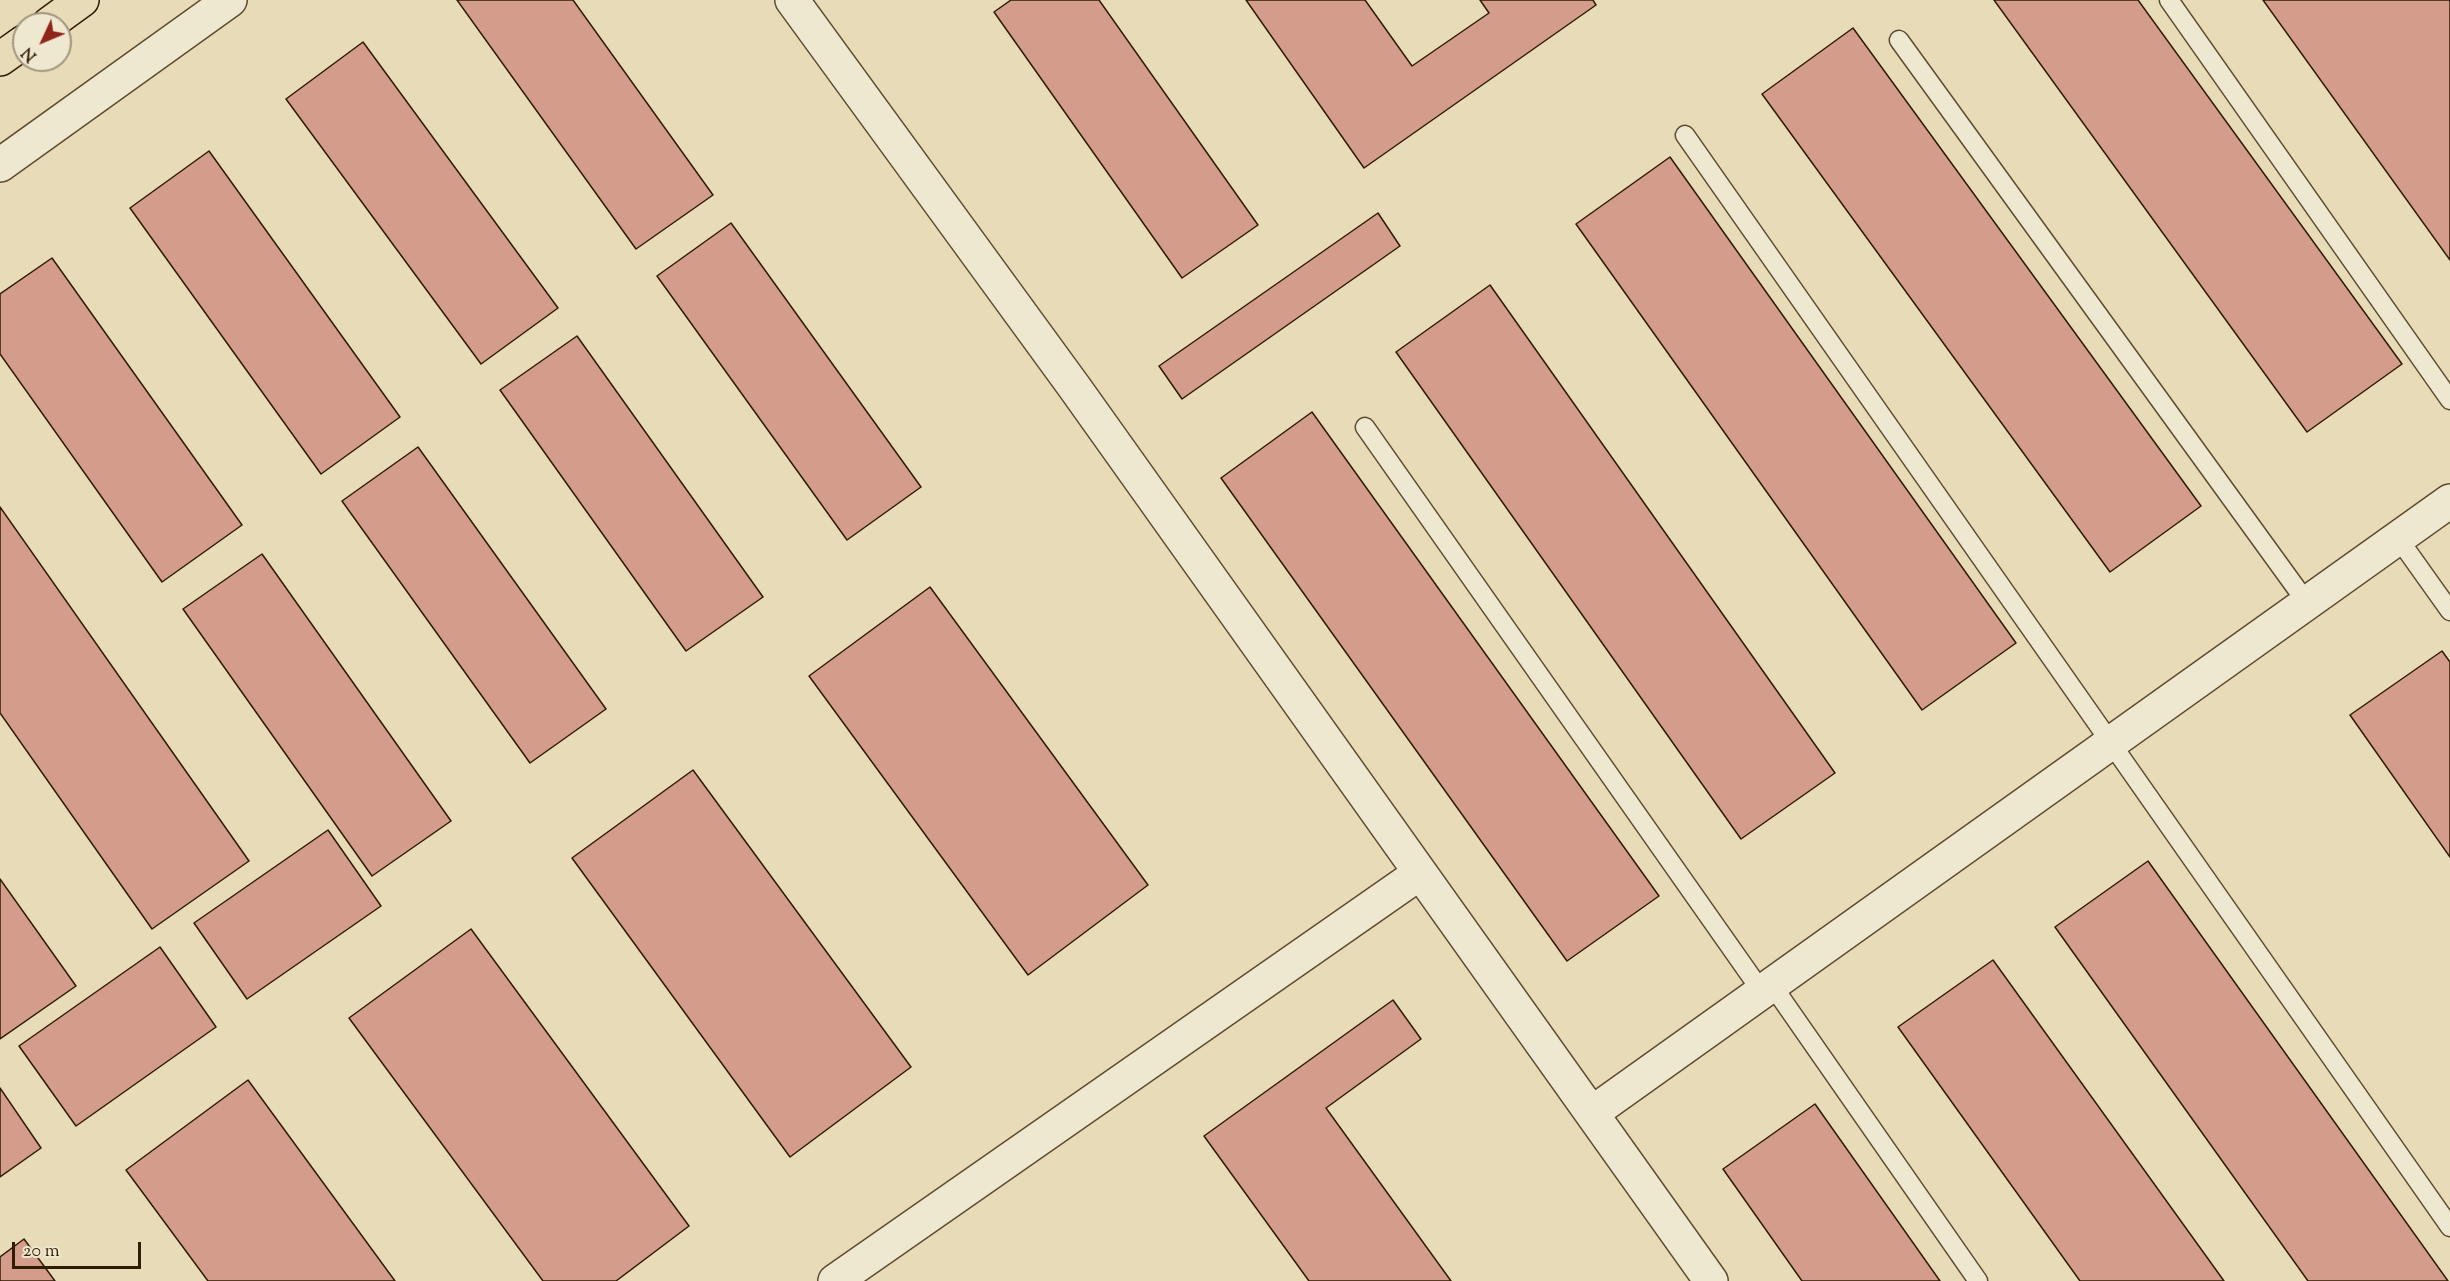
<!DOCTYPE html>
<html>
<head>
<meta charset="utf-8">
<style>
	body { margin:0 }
	#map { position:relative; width:2450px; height:1281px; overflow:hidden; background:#e7dcb7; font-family:"Sorts Mill Goudy",serif }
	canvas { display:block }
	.north { position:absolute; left:12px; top:12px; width:60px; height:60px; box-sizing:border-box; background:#efe8d0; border:2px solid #a2967e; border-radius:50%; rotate:226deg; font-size:16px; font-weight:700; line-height:24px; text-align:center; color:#2f1c03 }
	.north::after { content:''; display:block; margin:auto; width:21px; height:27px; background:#8f2418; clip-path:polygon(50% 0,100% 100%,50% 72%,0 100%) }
	.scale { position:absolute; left:12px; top:1242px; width:129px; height:27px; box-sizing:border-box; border:3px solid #2f1c03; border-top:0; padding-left:8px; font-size:18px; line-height:21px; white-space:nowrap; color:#2f1c03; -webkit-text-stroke:4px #efe8d0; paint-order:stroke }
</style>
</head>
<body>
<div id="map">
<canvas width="2450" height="1281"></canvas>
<div class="north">N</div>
<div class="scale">20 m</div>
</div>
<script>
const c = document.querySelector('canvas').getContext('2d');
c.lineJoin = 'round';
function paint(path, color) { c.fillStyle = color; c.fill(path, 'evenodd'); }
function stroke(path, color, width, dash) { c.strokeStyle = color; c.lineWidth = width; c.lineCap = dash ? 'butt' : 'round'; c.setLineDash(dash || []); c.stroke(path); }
const building = new Path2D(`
	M457,0H573L713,195L636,249Z
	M1011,0H1099L1258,225L1182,278L994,12Z
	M1246,0H1365L1412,66L1489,13L1480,0H1593L1596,5L1364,168Z
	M1994,0H2138L2402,364L2307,432Z
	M2263,0H2450V260Z
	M1853,28L2201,506L2110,572L1762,94Z
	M363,42L558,308L481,364L286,99Z
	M209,151L400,417L321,474L130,208Z
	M1670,157L2016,643L1922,710L1576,224Z
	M1378,213L1400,246L1182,399L1159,366Z
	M731,223L921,487L847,540L657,276Z
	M52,258L242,525L162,582L0,354V294Z
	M1490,285L1835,773L1741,839L1396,352Z
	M577,336L763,597L686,651L500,390Z
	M1312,412L1659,896L1567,961L1221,478Z
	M418,447L606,709L530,763L342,501Z
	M0,507L249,861L152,929L0,713Z
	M262,554L451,821L372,876L183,609Z
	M930,587L1148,885L1028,975L809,676Z
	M2442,651L2450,662V857L2350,715Z
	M693,770L911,1067L790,1157L572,858Z
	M328,830L381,906L247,999L194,923Z
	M2148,861L2448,1281H2308L2055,927Z
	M0,879L76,986L0,1039Z
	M471,929L689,1226L616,1281H543L349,1018Z
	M160,947L216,1027L76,1126L19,1046Z
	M1993,960L2224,1281H2080L1898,1027Z
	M1393,1000L1421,1039L1326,1108L1451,1281H1309L1204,1136Z
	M248,1080L395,1281H208L126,1170Z
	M0,1088L41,1148L0,1177Z
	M1815,1104L1940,1281H1802L1723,1169Z
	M24,1239L55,1281H0V1257Z`);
paint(building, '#d49c8b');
stroke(building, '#2f1c03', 1.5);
const lane = new Path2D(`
	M2169,0L2450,400
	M1899,40L2307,603
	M1685,135L2450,1227
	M1365,427L1762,992
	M2398,538L2450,611
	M1772,985L1978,1281`);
const street = new Path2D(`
	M792,0L1075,388L1711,1281
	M0,165L230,0
	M1592,1113L2450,501
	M835,1281L1420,873`);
const primary = new Path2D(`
	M49,24L82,0
	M0,59L24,42`);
stroke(lane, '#5d4c30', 21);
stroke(street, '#5d4c30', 36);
stroke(primary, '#2f1c03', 36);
stroke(lane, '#efe8d0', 18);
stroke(street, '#efe8d0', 33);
stroke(primary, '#e7dcb7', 33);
</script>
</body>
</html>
